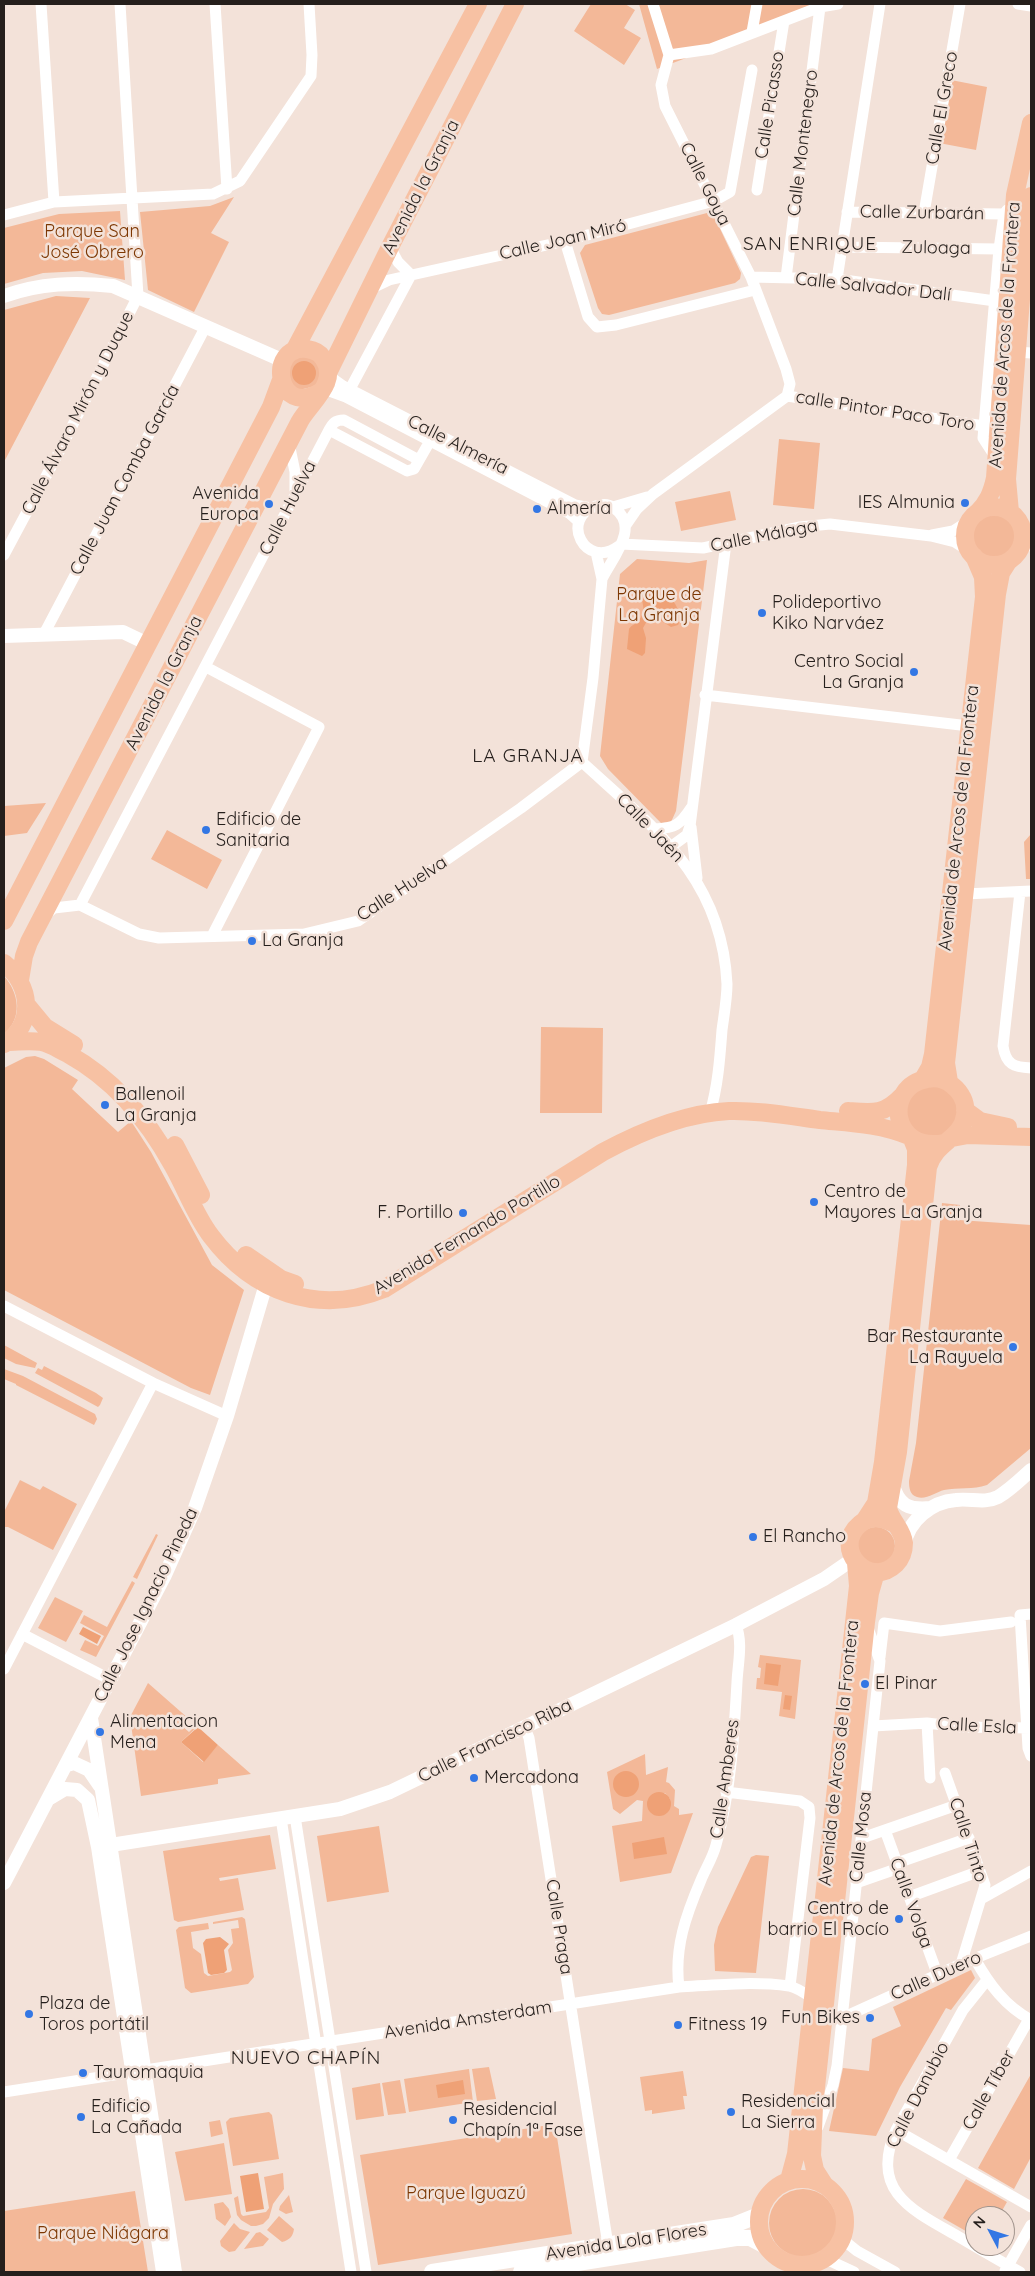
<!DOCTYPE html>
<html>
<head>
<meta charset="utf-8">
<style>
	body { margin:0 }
	#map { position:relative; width:1035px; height:2276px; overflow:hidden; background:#f3e2d9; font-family:Quicksand,sans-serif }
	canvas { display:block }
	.frame { position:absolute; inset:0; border:5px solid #251f1c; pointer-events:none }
	.north { position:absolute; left:965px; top:2206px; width:50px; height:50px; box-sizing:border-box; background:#f3e2d9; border:1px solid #a1948d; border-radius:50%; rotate:310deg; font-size:14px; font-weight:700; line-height:20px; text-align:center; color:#251f1c }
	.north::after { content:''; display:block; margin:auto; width:18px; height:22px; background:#3377e4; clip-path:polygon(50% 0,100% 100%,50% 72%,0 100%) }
</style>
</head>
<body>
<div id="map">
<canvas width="1035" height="2276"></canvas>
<div class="frame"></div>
<div class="north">N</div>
</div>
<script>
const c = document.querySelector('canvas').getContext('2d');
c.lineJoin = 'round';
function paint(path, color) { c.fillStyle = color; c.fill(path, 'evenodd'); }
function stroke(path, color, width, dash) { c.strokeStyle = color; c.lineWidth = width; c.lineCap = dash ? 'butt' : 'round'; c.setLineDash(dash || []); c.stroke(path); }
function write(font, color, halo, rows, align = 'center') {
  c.font = font + ' Quicksand,sans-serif'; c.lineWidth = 5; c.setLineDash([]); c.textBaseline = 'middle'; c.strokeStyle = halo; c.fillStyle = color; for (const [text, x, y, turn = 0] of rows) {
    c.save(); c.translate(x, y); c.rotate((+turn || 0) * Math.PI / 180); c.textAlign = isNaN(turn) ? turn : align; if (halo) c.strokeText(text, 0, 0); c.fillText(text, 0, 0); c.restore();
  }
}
paint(new Path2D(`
	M591,4H625L635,10L624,28L641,38L624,65L574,31Z
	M639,4H829L657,69Z
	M951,80L987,87L976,150L939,143Z
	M234,197L211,233L229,242L194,312L148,290L140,212L210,206Z
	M120,211L125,280L82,271L43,273L4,284V228L59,214Z
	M707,213L714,216L741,273L740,279L735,283L609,315L602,314L598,308L580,253L585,245Z
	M56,296L90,298L4,462V310Z
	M296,357H313L322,370L316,386L299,390L289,383L288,365Z
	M779,439L820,443L814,509L773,505Z
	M730,491L736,520L681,531L675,502Z
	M972 537a22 22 0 1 1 44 0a22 22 0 1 1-44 0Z
	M637,559L689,563L707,560L676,811L671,822L661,823L608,769L600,756L620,574Z
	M46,803L27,833L4,836V806Z
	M167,830L222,860L207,889L151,859Z
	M1031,834V879H1026L1024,842Z
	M4,976C19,993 23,1018 4,1034Z
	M541,1027L603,1028L602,1113H540Z
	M35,1056L44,1059L78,1080L72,1089L118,1132L131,1121L151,1152L212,1265L244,1290L210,1395L191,1388L4,1290V1068L26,1057Z
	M906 1111a26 26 0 1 1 52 0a26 26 0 1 1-52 0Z
	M942,1203L960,1205L959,1220L1031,1225V1448L987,1485C973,1490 958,1487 944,1490C936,1492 926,1500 917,1497C910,1495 909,1488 909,1481L916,1443Z
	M4,1345L37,1363L35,1368L16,1364L4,1358Z
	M44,1366L96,1393L103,1398L100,1405L98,1407L35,1373L38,1368L42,1370Z
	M4,1369L23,1376L95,1414L97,1419L94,1425L16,1385V1384L4,1379Z
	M20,1480L40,1490L43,1486L77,1504L53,1550L8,1527H4V1512Z
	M857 1546a19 19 0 1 1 38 0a19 19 0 1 1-38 0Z
	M156,1534L158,1535L137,1579L133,1577Z
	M132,1581L135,1583L96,1657L80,1650L85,1640L98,1646L104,1636L80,1623L84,1615L107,1627Z
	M55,1597L83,1611L66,1642L38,1628Z
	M760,1655L801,1660L795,1719L779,1716L782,1692L756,1689L757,1678H760L761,1668L758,1667Z
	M148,1683L189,1719L182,1726L189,1732L196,1725L198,1726L181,1742L203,1762L218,1745L251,1774L218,1779V1784L141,1796L130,1717Z
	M645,1754L646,1775L668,1767L666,1782L669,1783L675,1790L674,1806L679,1809V1815L693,1813L671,1873L620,1882L612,1826L642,1821L643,1801L637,1800L620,1814L613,1809L607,1772ZM629,1772L633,1794L625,1796L614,1787L617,1775ZM665,1793L670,1799L648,1806L649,1799Z
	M379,1826L389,1892L327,1902L317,1836Z
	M270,1835L276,1869L219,1878L220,1881L238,1878L244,1910L178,1922L174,1920L163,1851Z
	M756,1855L769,1856L756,1973L715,1971L714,1945L718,1927L751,1857Z
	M242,1917L245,1919L254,1977L248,1984L191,1993L185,1988L176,1930L179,1927L208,1923L209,1929L191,1932L193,1948L201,1954L204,1973L208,1976L230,1972L232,1970L228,1950L233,1943L231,1929L239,1928L238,1920L213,1924V1922Z
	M971,1970L975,1978L951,2010L946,2008L900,2087L876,2136L829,2131L843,2068L869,2071L872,2039L901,2026L893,2007Z
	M489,2067L496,2099L477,2101L472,2069Z
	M469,2069L473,2102L409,2112L404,2079Z
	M683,2071L687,2096H683L685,2109L652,2114V2110L645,2111L640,2077Z
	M1031,2074V2157L1014,2189L978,2168Z
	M400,2080L406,2113L388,2115L382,2083Z
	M380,2083L384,2116L356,2120L352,2088Z
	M269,2112L272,2115L279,2159L233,2166L226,2122L230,2118Z
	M220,2120L223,2134L211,2137L209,2122Z
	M555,2124L572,2234L378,2265L360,2155Z
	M224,2143L232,2194L185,2201L175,2152Z
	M283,2173L284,2189L273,2204L269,2218L263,2224L256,2226H251L241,2220L237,2215L234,2198L238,2196L241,2214L243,2216L266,2212L269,2208L264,2177Z
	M966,2179L1007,2202L999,2216H975V2229L971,2234L943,2218Z
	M769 2223a34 34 0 1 1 68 0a34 34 0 1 1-68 0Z
	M135,2191L148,2272H4V2211Z
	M289,2195L293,2212L286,2214L279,2210L280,2206Z
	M223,2202L229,2209L231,2217L225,2226L216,2219L214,2204Z
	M279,2216L294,2229C293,2236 290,2240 282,2242L267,2230Z
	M234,2223L240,2229L250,2232L235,2251L229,2252L221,2246L220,2241Z
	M260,2232L269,2239L263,2246L244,2249L256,2233Z`), '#f3b898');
paint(new Path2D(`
	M292 373a12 12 0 1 1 24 0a12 12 0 1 1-24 0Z
	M652,587C667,589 681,607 680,621L678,625L671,627L657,618L647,621L643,628L646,638L645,653L642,656L627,649L629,629C631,625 635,625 638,621C647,612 642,603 641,594Z
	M83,1627L101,1636L97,1644L79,1634Z
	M766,1663L781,1665L778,1686L764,1684Z
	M785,1695L792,1696L790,1710L783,1709Z
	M198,1727L218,1745L204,1762L181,1742Z
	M613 1784a13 13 0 1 1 26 0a13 13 0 1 1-26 0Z
	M647 1804a12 12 0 1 1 24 0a12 12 0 1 1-24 0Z
	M664,1837L667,1854L634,1859L632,1843Z
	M220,1937L229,1944L224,1950L227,1970L224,1973L211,1975L208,1973L203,1943L206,1939Z
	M463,2080L465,2094L438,2098L436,2085Z
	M258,2173L264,2209L246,2212L240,2176Z`), '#efa176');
stroke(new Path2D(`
	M41,4L54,202
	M215,4L227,189
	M653,4L669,55L711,49L820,7L838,4
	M1018,4L1031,6
	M752,32L757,4
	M669,55L661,85L665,106L751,277L786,369L790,384L787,396
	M757,190L784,21
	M847,212L1004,214L1007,210
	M924,213L960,4
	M4,215L54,202L213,194L240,181L311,76L312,55L309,4
	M565,241L588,317L597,327L616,325L755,290
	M390,247L398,262L411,275
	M842,247L999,249
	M751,277L837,279L995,301
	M786,278L820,7
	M837,279L880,4
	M368,290L389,280L565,241L714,201L730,192L752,70
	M1017,352L1031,353
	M329,376L343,386L575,505L591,508
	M324,389L346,397L569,513L579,522
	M350,389L411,275
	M787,396L984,426
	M329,430C333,423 335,420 344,420L419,460
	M289,443L295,472V491
	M996,458L983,438L999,249L1004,214
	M613,507L647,497
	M626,525L637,509L653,494L787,396
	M1022,526L1031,533
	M932,535L953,531L970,520
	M621,544L703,548L800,527L830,524L931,536L955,542L969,551
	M1019,551L1031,544
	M4,555L59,452L138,296L120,4
	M602,579C612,558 641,527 614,508C609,504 602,504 596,506C559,518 585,571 619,546
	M44,634L206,326
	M206,667L319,727L212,936
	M705,695L969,726
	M582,762C654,828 722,877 727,984C727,999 724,1015 722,1030C720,1057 718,1086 710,1113
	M582,762L593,678L602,579L596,552
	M691,827L697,878
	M655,829C675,828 680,825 691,808
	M672,846L687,835L690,826L726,543
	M1020,892L1003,1046C1006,1065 1014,1067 1031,1068
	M965,894L1031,891
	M80,905L329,430L407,471L414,469L430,441
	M44,916L54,908L80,905L139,934L159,938L304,934L358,921L521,808L582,762
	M4,1306L153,1383L227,1416
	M1031,1614L1020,1615L1028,1748L1031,1756
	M22,1634L111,1680
	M880,1657L884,1623L940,1631L1011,1622
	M4,1669L153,1383
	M927,1723L930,1778
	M873,1726L927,1723L960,1727L1031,1728
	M525,1728L529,1738L608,2245
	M945,1773L985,1885L961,1964
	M726,1792L800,1801L809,1807L810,1818L790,1986
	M295,1816L366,2272
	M281,1818L351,2272
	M885,1830L938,1976
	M862,1838L957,1805
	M897,1863L969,1838
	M856,1883L899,1868
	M909,1897L980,1871
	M981,1899L1031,1871
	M975,1959C989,1984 1005,2006 1031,2020
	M987,1980L963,2010L896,2130C870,2189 909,2209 954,2234C976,2247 998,2260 1020,2272
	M679,1987C674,1948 686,1915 701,1880C706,1868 713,1857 716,1845C731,1793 734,1735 737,1682C738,1663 743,1642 736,1625
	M842,2018L961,1964L1031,1936
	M4,2092L679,1987C715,1985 753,1981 789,1986C798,1988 805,1993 813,1999
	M818,2127L833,2085L837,2066L880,1661L868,1628
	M896,2130L1031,2207
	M949,2160L1029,2019
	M842,2239L857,2251L895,2272
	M826,2259L854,2272
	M1005,2271L1031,2225`), '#fff', 11);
stroke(new Path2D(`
	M4,296C40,283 75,282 113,286L284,361
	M4,636L123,632L148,644
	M892,1483C899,1506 908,1510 931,1508
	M904,1545C909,1520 931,1502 956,1500C971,1498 984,1504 998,1497C1010,1490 1021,1479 1031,1470
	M91,1718L175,2272
	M67,1765L74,1763L89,1770L100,1786
	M50,1798L65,1789L77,1790L88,1800L98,1847L163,2272
	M98,1847L340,1809L390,1792L736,1625L824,1579L853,1559
	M4,1883L165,1575L195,1508L227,1416L266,1284`), '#fff', 14);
stroke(new Path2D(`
	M432,2272L734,2225L759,2215
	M521,2272L736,2238H750L767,2247`), '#fff', 16);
stroke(new Path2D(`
	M294,351L478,4
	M329,371L390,247L515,4
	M965 536a29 29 0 1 1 58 0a29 29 0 1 1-58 0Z
	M1010,512L1007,479L1027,222L1031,196
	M977,513C988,502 992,492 995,478L1015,195L1031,123
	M4,921L271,407L281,380
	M4,963C31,985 36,1024 4,1044
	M20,980L24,956L29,942L300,421C311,402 340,381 323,358C320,353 314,350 307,349C266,344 276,419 320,392
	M26,1004L45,1027L74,1045
	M7,1042C18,1042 30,1040 41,1042C51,1044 59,1050 68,1054C115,1080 148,1120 173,1166C186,1189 195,1215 211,1236C253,1292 318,1316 384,1289L603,1152C642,1131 685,1113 729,1111C759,1110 790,1116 820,1120C850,1123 880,1124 909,1136
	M923,1079L930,1067L933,1054L984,597L983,577L974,556
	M949,1082L946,1063L997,594L1001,573L1008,562
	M965,1110L980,1121L1008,1127
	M848,1111C873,1113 884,1115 902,1096
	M952,1138L968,1135L1031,1137
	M175,1145L201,1195
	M246,1255L281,1279L295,1284
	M865,1520L876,1503L883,1462L916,1165V1149L912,1139
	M895,1524C884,1518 871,1514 860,1524C831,1548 869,1590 896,1564C901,1559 904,1551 904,1543C903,1530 891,1521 888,1508L898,1452L928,1167C936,1141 962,1139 965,1115C967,1103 961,1092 952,1085C945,1079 936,1077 927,1079C884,1086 890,1153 944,1143
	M759 2222a43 43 0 1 1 86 0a43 43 0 1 1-86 0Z
	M789,2180L796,2154L858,1586L856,1563
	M824,2184L815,2170L812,2156L814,2106L866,1622L870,1593L876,1572`), '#f7c1a3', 18);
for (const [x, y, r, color] of [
	[965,503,5,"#3377e4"],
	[269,504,5,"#3377e4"],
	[537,509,5,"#3377e4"],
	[762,613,5,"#3377e4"],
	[914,672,5,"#3377e4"],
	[206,830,5,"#3377e4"],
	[252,941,5,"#3377e4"],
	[105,1105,5,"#3377e4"],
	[814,1202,5,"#3377e4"],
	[463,1213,5,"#3377e4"],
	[1013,1347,5,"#3377e4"],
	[753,1537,5,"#3377e4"],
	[865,1684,5,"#3377e4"],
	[100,1732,5,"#3377e4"],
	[474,1778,5,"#3377e4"],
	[899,1919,5,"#3377e4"],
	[29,2014,5,"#3377e4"],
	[870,2018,5,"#3377e4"],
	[678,2025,5,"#3377e4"],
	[83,2073,5,"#3377e4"],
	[731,2112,5,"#3377e4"],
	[81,2117,5,"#3377e4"],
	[453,2120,5,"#3377e4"]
]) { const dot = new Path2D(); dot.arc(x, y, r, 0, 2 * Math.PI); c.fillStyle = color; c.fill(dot); stroke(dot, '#f3e2d9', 2); }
write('18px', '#251f1c', '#f3e2d9', [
	["Calle Picasso",770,105,-81],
	["Calle El Greco",942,108,-80],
	["Calle Montenegro",803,143,-83],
	["Calle Goya",705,184,63],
	["Avenida la Granja",421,187,-63],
	["Calle Zurbarán",922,213,1],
	["Calle Joan Miró",563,240,-13],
	["Zuloaga",936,248,1],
	["Calle Salvador Dalí",873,287,6],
	["Avenida de Arcos de la Frontera",1005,335,-86],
	["calle Pintor Paco Toro",885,411,9],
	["Calle Álvaro Mirón y Duque",78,413,-63],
	["Calle Almería",458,445,27],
	["Calle Juan Comba García",125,480,-62],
	["Calle Huelva",288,508,-63],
	["Calle Málaga",764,536,-11],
	["Avenida la Granja",164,683,-63],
	["Avenida de Arcos de la Frontera",959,818,-84],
	["Calle Jaén",650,828,46],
	["Calle Huelva",402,889,-33],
	["Avenida Fernando Portillo",467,1235,-31],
	["Calle Jose Ignacio Pineda",146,1605,-64],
	["Calle Esla",977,1726,3],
	["Calle Francisco Riba",495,1741,-26],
	["Avenida de Arcos de la Frontera",839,1753,-84],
	["Calle Amberes",725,1779,-82],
	["Calle Mosa",861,1837,-84],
	["Calle Tinto",968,1840,72],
	["Calle Volga",911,1903,70],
	["Calle Praga",559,1927,81],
	["Calle Duero",936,1976,-24],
	["Avenida Amsterdam",468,2020,-9],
	["Calle Tíber",989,2090,-61],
	["Calle Danubio",918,2095,-63],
	["Avenida Lola Flores",626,2242,-9]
]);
write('18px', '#7d3702', '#f3e2d9', [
	["Parque San",92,232],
	["José Obrero",92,253],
	["Parque de",659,595],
	["La Granja",659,616],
	["Parque Iguazú",466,2194],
	["Parque Niágara",103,2234]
]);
write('18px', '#251f1c', '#f3e2d9', [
	["Avenida",259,494,"right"],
	["Europa",259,515,"right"],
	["IES Almunia",955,503,"right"],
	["Almería",547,509],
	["Polideportivo",772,603],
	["Kiko Narváez",772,624],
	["Centro Social",904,662,"right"],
	["La Granja",904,683,"right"],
	["Edificio de",216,820],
	["Sanitaria",216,841],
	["La Granja",262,941],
	["Ballenoil",115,1095],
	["La Granja",115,1116],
	["Centro de",824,1192],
	["Mayores La Granja",824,1213],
	["F. Portillo",453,1213,"right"],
	["Bar Restaurante",1003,1337,"right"],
	["La Rayuela",1003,1358,"right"],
	["El Rancho",763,1537],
	["El Pinar",875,1684],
	["Alimentacion",110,1722],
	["Mena",110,1743],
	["Mercadona",484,1778],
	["Centro de",889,1909,"right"],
	["barrio El Rocío",889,1930,"right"],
	["Plaza de",39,2004],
	["Toros portátil",39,2025],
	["Fun Bikes",860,2018,"right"],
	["Fitness 19",688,2025],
	["Tauromaquia",93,2073],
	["Residencial",741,2102],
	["La Sierra",741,2123],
	["Edificio",91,2107],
	["La Cañada",91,2128],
	["Residencial",463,2110],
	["Chapín 1ª Fase",463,2131]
], 'left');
c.letterSpacing = '1px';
write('19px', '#251f1c', '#f3e2d9', [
	["SAN ENRIQUE",810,244],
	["LA GRANJA",528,756],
	["NUEVO CHAPÍN",306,2058]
]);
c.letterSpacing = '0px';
</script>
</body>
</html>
